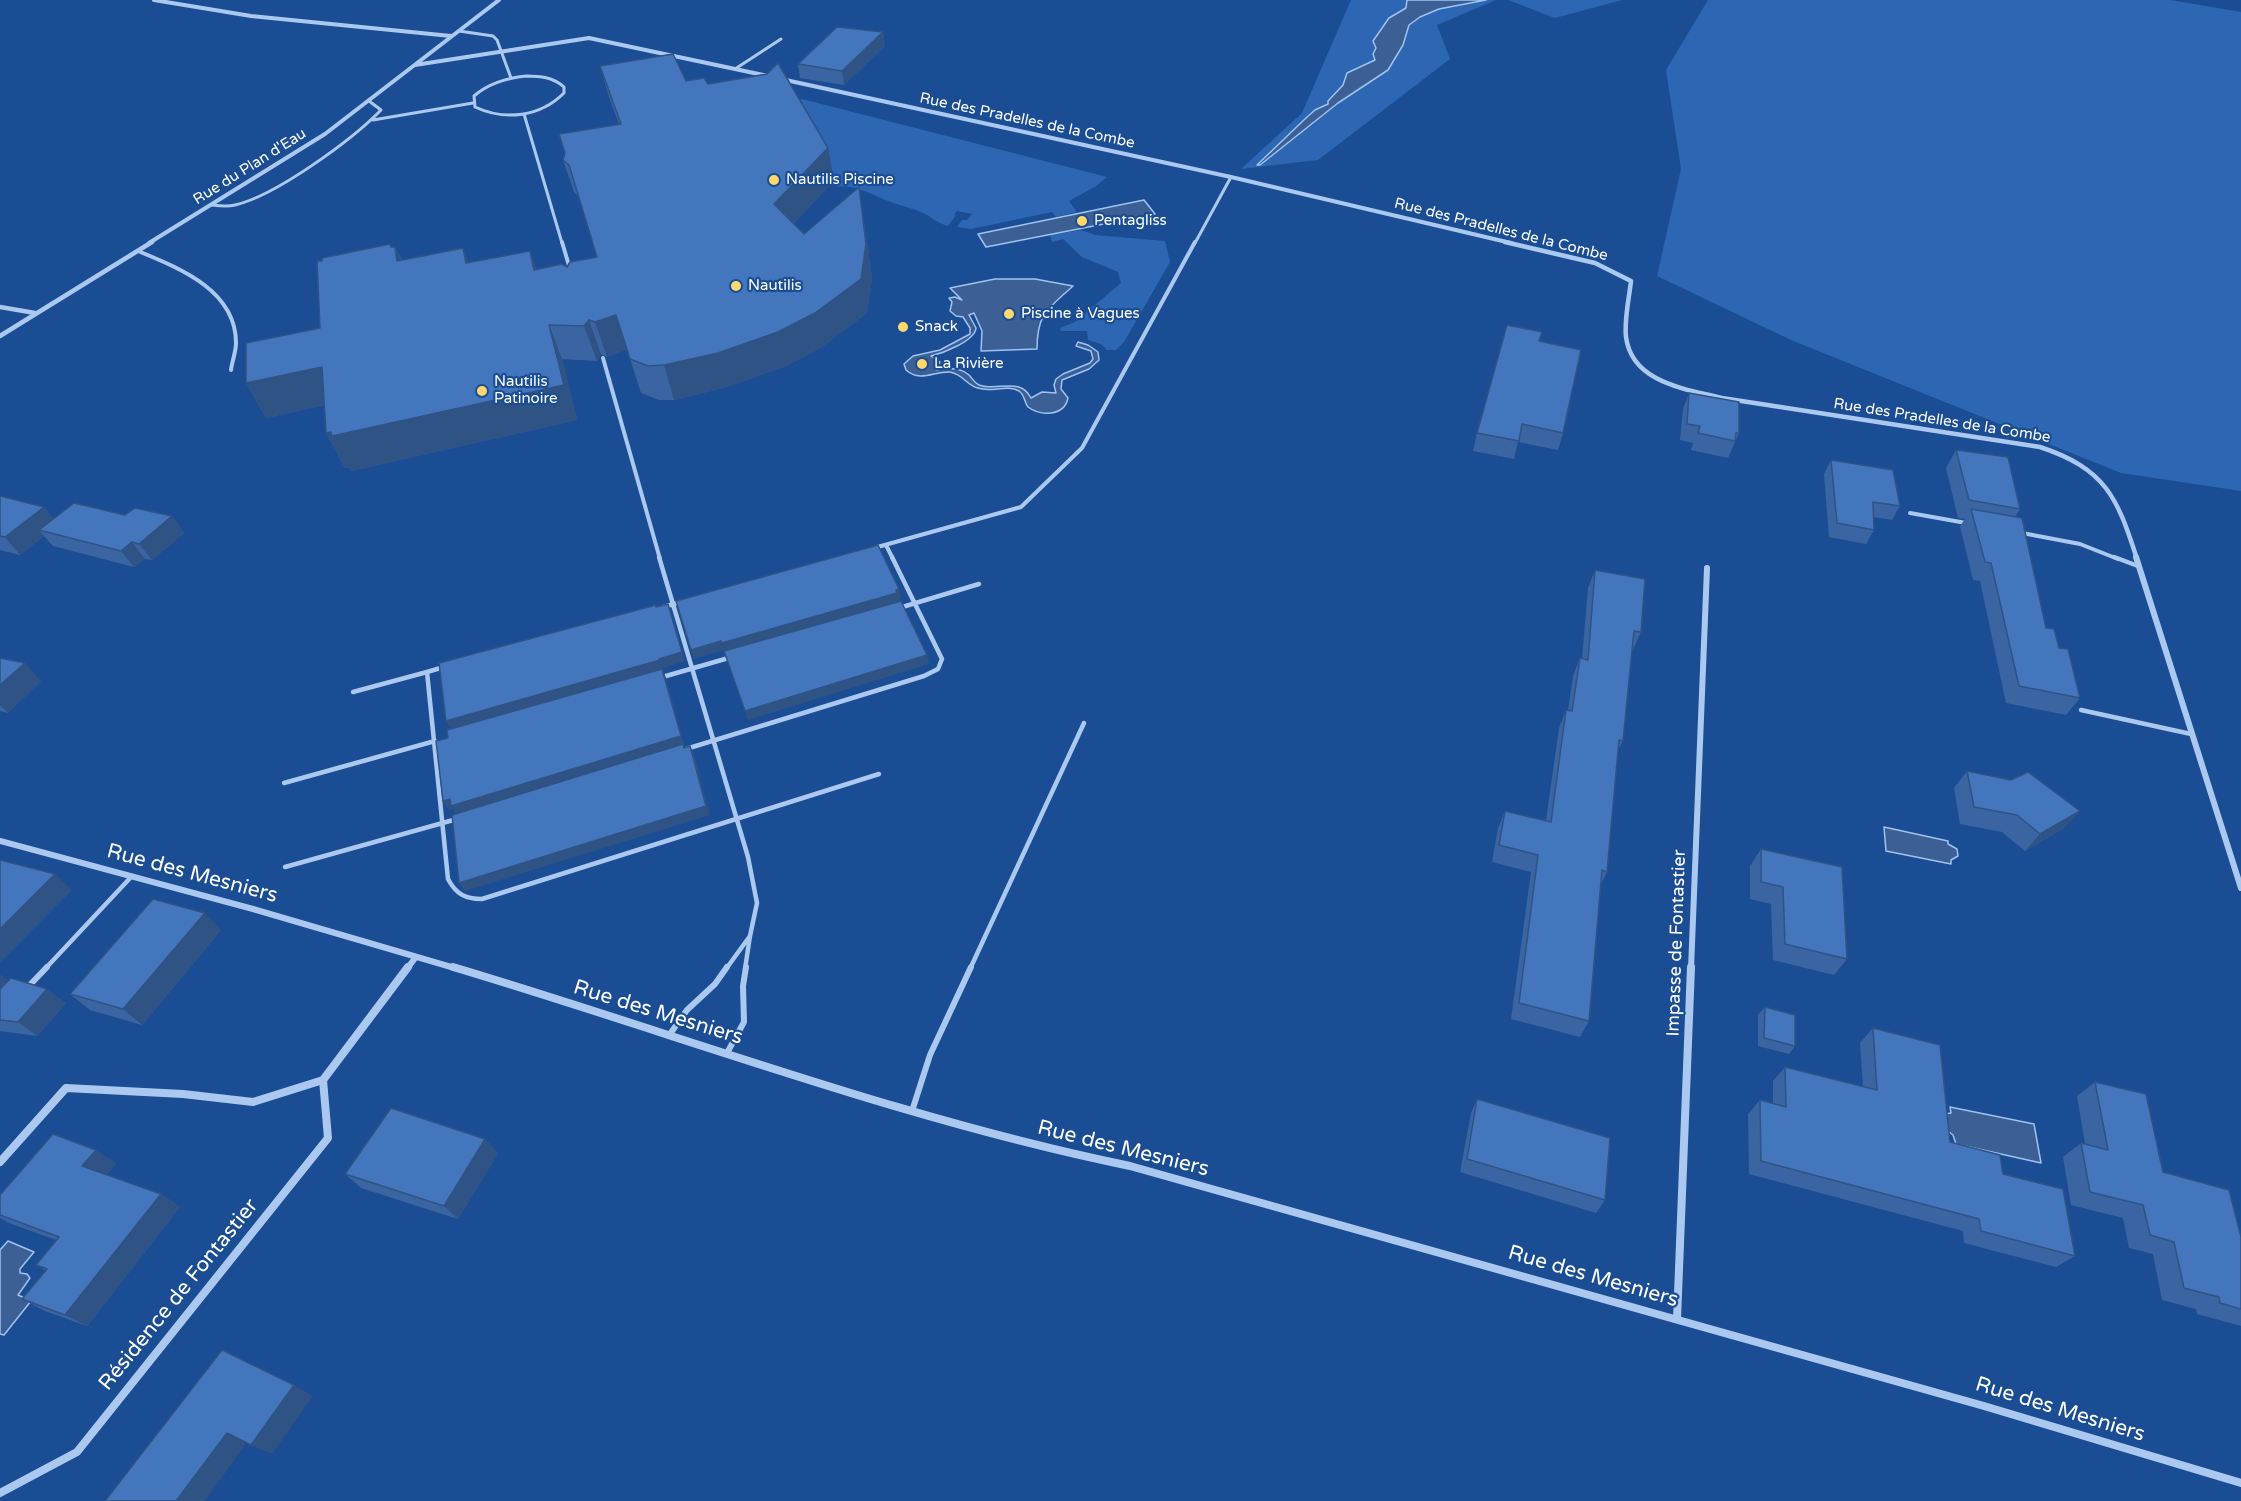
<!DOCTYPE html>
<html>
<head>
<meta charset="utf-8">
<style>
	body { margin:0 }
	canvas { display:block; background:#1a4d94 }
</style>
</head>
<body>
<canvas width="2241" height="1501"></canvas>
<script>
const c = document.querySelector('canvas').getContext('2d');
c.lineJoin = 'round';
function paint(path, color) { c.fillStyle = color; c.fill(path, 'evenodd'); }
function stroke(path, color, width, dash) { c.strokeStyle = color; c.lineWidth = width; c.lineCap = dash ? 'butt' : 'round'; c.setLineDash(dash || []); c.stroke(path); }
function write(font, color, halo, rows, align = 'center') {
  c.font = font + ' "Varela Round",sans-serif'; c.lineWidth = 4.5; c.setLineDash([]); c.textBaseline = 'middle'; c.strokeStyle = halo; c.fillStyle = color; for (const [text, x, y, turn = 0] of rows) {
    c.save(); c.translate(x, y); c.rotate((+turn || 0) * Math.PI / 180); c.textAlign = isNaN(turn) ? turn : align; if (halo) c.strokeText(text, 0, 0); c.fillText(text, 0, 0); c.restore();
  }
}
paint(new Path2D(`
	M1351,0H1496L1437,25L1450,59L1318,160L1241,169L1302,113Z
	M1508,0H1622L1555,18Z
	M1708,0H2170L2241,12V491L2121,473L1791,340L1657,276L1681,169L1666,70Z
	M802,99L1107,177L1096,186L1069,201L1077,212L1056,217L1052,212L971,229L957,227L962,220H967L972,214L957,211L954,215H956L948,226C935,222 933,218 923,213C913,208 901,206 891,202C873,196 857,184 837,187L788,102Z
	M1081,230L1095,235L1165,241L1170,262L1124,342L1116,350H1107L1101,344L1088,340L1087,331H1061L1060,328L1075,322L1121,283L1118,272L1082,257L1063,239L1052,242L1050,235Z`), '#2d66b3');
const water = new Path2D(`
	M1407,0H1486L1439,9L1420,17L1409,25L1403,45L1388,70L1338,103L1260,165H1257L1306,118L1315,110L1328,104V101L1343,85L1347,73L1375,60L1373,54L1376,48L1373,41L1389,18L1406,8Z
	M1144,200L1155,214L986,247L978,234Z
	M995,279H1035L1073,286C1048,309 1037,313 1037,349L981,351L982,331L974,313L969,315L976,328C975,341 943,353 931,356L940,362L936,370C946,368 960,367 969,375C973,379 974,383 979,385C997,392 1020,376 1031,398L1042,392L1056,393L1054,385L1056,379L1063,374L1090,363L1093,359L1091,351L1076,346L1078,342L1088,345L1098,352L1099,360L1089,369L1062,380L1061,389L1068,398C1064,417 1040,416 1028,407C1024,402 1025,395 1019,391C1007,384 991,393 978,388C966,385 963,374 950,372C934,371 921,383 906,370L904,364L913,356L940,350L970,334V328L963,317L956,316L950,311L952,302L949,298L955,297L962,300L950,288Z
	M1884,827L1948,841V844L1957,849L1958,856L1951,860V864L1886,851Z
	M1950,1107L2034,1124L2041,1163L1956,1144L1953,1135L1941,1126L1945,1114L1951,1113Z
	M8,1241L34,1252L20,1269V1273L27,1274L30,1278L18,1295L31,1301L4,1335L0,1334V1250Z`);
paint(water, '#3c6095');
stroke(water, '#9ec3f2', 1.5);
stroke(new Path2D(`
	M459,31L493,36L497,40L511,78
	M735,69L781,39
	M526,76C540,76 553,77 564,87V93C540,117 505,121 475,107L474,96C489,83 506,78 526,76Z
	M524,114L562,243
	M373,120L473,103
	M212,205C219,206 228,207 235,205C275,196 352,140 381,110L369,101
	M1195,243L1231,177`), '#abc9f0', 3);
stroke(new Path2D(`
	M562,242L570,269
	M138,251C179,268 236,290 236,343C236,352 232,361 231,370
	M603,358L660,559
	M1910,513L1966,523
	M2022,533L2080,544L2118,559
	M886,545L893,559
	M874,548L1021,507L1082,448L1195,242`), '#abc9f0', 4);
stroke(new Path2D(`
	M659,557L748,857L757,903L750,936
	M2114,557L2138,566
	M663,607L681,602
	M899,608L979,584
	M444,667L427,672L448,879C456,894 465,899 482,899L879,774
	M659,678L732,657
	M353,692L427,672
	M2081,710L2191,734
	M686,749L924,676L938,669L942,659L892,557
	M284,783L435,741
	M285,867L457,819
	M45,969L132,876
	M726,969L750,936L745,969
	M970,969L1084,723`), '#abc9f0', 4.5);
stroke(new Path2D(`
	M27,988L47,967
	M670,1034L687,1010L715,984L727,967
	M727,1053L744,1022L743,986L746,967
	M912,1111L930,1055L971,967`), '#abc9f0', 6);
stroke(new Path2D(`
	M154,0L251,16L451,36
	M415,65L589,38L768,76
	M781,79L1231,177L1511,243
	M149,243L325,134L499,0`), '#abc9f0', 4);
stroke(new Path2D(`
	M1505,242L1595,263L1631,281C1629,299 1624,320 1626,337C1632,383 1686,389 1722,398L2040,447C2106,469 2117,497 2137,559
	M0,307L35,313
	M0,336L152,242`), '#abc9f0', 4.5);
stroke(new Path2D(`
	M2136,557L2241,888
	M0,841L253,909L458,969
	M407,969L415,958
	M1691,969L1707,568`), '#abc9f0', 6);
stroke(new Path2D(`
	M453,967C678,1034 900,1119 1130,1166L1984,1406L2241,1483
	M0,1162L66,1088L183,1094L253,1102L323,1080L408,967
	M1677,1319L1691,967
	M0,1493L77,1452L328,1138L323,1080`), '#abc9f0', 8);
paint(new Path2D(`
	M883,32L885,46L844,85L800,78L798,64Z
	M600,66L686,81L708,84L828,148L834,181L794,223L804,234L859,187L872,278L867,313L822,347L786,366L727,387L674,400H659L641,393L627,349L607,357L601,354L597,361L562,359L577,420L351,471L349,467L345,468L326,433L324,405L266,418L246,383L320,328L390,244L392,247H395L402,260L469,262L536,269L567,267L597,257L579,197L574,192L563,160L619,124L609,97Z
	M1542,332L1540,341L1563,433L1558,450L1518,442L1514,459L1473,451L1477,433Z
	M1689,393L1739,433L1728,458L1691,450L1693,443L1680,440L1683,409Z
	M1956,450L2020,509L2015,517L2046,628L2059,648L2080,698L2066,715L2006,703L1980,581L1973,580L1960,526L1965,519L1958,518L1946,468Z
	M1831,460L1900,506L1892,520L1874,517V530L1866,544L1829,537L1824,474Z
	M0,496L44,507L53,519L125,515L172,516L184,533L152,560L145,559L134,567L53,546L44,536L20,555L0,550Z
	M1595,570L1641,632L1633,650H1632L1623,741L1618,750L1607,872L1601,884L1589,1021L1580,1037L1511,1019L1531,872L1492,862L1498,828L1505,811L1546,820L1559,728L1566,710H1568L1573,676L1580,658L1582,659L1588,588Z
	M0,658L41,681L8,713L0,711Z
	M1967,771L2080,811L2064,828L2025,851L2002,832L1960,824L1954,788Z
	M1761,849L1847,959L1834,975L1773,960L1771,904L1750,899V866Z
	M221,930L142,1025L90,1010L70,994Z
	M0,975L8,981L66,1003L37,1036L0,1031Z
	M1765,1007L1795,1046L1789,1054L1758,1046V1015Z
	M1873,1028L1950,1142L2003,1174L2075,1256L2056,1267L1964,1243L1963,1231L1749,1174L1748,1114L1760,1100L1773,1103V1081L1785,1067L1863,1087L1860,1043Z
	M2095,1082L2163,1172L2241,1237V1326L2197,1314L2196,1309L2162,1300L2153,1254L2129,1248L2123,1218L2071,1205L2063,1157L2081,1143L2085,1144L2077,1096Z
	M1477,1099L1605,1200L1596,1213L1460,1172L1471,1113Z
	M485,1139L498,1153L458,1219L361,1188L345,1174Z
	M116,1163L106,1175L161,1194L180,1207L87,1326L45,1311L22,1299L46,1271L36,1265L56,1240L9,1223L0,1218V1195Z`), '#3a65a2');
paint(new Path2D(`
	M883,32L885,46L844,85L842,71Z
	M828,148L834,181L781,237L774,204Z
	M859,187L872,278L867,313L822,347L786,366L727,387L674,400L664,365Z
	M390,244L397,259L395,247L411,280L413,295Z
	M463,248L477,282L466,263Z
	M530,251L542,284L534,270Z
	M616,315L627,349L607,357L595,322Z
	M589,320L601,354L597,361L584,326Z
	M549,325L562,359L577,420L351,471L349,467L345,468L326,433Z
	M322,367L341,401L266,418L246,383Z
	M44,507L58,525L39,530L44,536L20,555L5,537Z
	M172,516L184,533L152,560L139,544Z
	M132,542L145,559L134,567L121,551Z
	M899,589L901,599H899V602L725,652L722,643Z
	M668,604L685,661L663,668L659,659Z
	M721,641L724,650L694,659L691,650Z
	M927,655L929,664L748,720L745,711Z
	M660,660L663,670L666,678L684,745L457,815L453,809L449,810L443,801L451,730L446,721Z
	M25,663L41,681L8,713L0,705V685Z
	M690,746L694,755L710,815L465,891L459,883Z
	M2080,811L2064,828L2025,851L2040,834Z
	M55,874L72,890L0,963V929Z
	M205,913L221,930L142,1025L123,1009Z
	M0,975L19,989L0,992Z
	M47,989L66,1003L37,1036L18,1022Z
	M485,1139L498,1153L458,1219L444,1206Z
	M96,1150L116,1163L102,1179L82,1166Z
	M161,1194L180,1207L87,1326L65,1315Z
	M294,1385L313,1396L272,1454L251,1445Z
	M227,1433L247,1442L205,1501H176Z`), '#2f5384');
const building = new Path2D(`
	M837,27L883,32L842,71L798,64Z
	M673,54L686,81L704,78L708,84L767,74L778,63L828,148L774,204L804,234L859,187L866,244L861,279L815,313L778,332L718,353L664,365L648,366L630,359L616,315L595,322L589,320L584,326L549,325L564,385L332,436L331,432L326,433L322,367L246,383V343L320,328L317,261H322V258L390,244L391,247H395L397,261L463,248L466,263L530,251L534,270L562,264L567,267L570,262L597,257L569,165L563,160L565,153L559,134L621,124L600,66Z
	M1507,325L1542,332L1539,341L1581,350L1563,433L1522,424L1519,441L1477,433Z
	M1689,393L1739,402V433H1736L1735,441L1698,433L1700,426L1687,424Z
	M1956,450L2008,457L2020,509L1969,500Z
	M1831,460L1893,470L1900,506L1873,502L1874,530L1837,523Z
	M0,496L44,507L5,537L0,536Z
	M74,503L125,515L135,508L172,516L139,544L132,542L121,551L39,530Z
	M1971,509L2022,518L2046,628L2054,629L2059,648L2068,649L2080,698L2019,686L1991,563L1985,562Z
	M878,545L899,589L896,590L897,593L722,643L721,641L691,650L676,601Z
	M1595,570L1645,579L1641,632L1634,631L1623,741L1619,740L1607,872L1602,870L1589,1021L1519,1003L1538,855L1499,845L1505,811L1551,822L1566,710L1572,711L1580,658L1588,660Z
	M901,601L927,655L745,711L724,651Z
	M668,604L682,652L659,659L660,660L446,721L439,663L656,605V607Z
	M0,658L25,663L0,685Z
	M662,669L681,736L451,806L450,799L443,801L436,741L448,738L447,730Z
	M683,744L684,748L690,746L706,806L459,883L452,815Z
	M1967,771L2011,780L2028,772L2080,811L2040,834L2017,815L1974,807Z
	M1761,849L1842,867L1847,959L1785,944L1783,887L1761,882Z
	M0,860L55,874L0,929Z
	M153,899L205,913L123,1009L70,994Z
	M11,978L47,989L18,1022L0,1020V989Z
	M1765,1007L1795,1015V1046L1764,1038Z
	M1873,1028L1940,1045L1950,1142L2000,1155L2003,1174L2063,1189L2075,1256L1981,1231L1979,1219L1761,1161L1760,1100L1786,1107L1785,1067L1877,1090Z
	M2095,1082L2146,1094L2163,1172L2229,1190L2241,1237V1309L2220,1303L2219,1297L2184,1288L2174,1242L2150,1235L2143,1205L2090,1192L2081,1143L2108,1150Z
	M1477,1099L1610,1138L1605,1200L1467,1159Z
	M391,1108L485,1139L444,1206L345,1174Z
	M53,1134L96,1150L82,1166L161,1194L65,1315L22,1299L47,1269L36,1265L59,1237L0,1215V1195Z
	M222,1350L294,1385L251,1445L227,1433L176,1501H105Z`);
paint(building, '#4376bc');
stroke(building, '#2f5384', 1.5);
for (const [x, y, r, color] of [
	[774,180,6,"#ffd76a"],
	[1082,221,6,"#ffd76a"],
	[736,286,6,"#ffd76a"],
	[1009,314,6,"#ffd76a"],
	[903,327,6,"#ffd76a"],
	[922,364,6,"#ffd76a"],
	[482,391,6,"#ffd76a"]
]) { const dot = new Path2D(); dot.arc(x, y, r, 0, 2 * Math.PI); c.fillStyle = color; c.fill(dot); stroke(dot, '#1a4d94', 2); }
write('15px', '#fff', '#1a4d94', [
	["Rue des Pradelles de la Combe",1027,121,12],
	["Rue du Plan d'Eau",250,167,-32],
	["Rue des Pradelles de la Combe",1501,230,14],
	["Rue des Pradelles de la Combe",1942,421,9]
]);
write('15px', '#fff', '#1a4d94', [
	["Nautilis Piscine",786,180],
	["Pentagliss",1094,221],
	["Nautilis",748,286],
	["Piscine à Vagues",1021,314],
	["Snack",915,327],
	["La Rivière",934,364],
	["Nautilis",494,382],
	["Patinoire",494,399]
], 'left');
write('18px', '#fff', '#1a4d94', [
	["Impasse de Fontastier",1677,943,-88]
]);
write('21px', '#fff', '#1a4d94', [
	["Rue des Mesniers",192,874,15],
	["Rue des Mesniers",658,1013,17],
	["Rue des Mesniers",1123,1149,14],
	["Rue des Mesniers",1593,1277,16],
	["Résidence de Fontastier",179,1295,-51],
	["Rue des Mesniers",2060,1410,17]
]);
</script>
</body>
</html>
